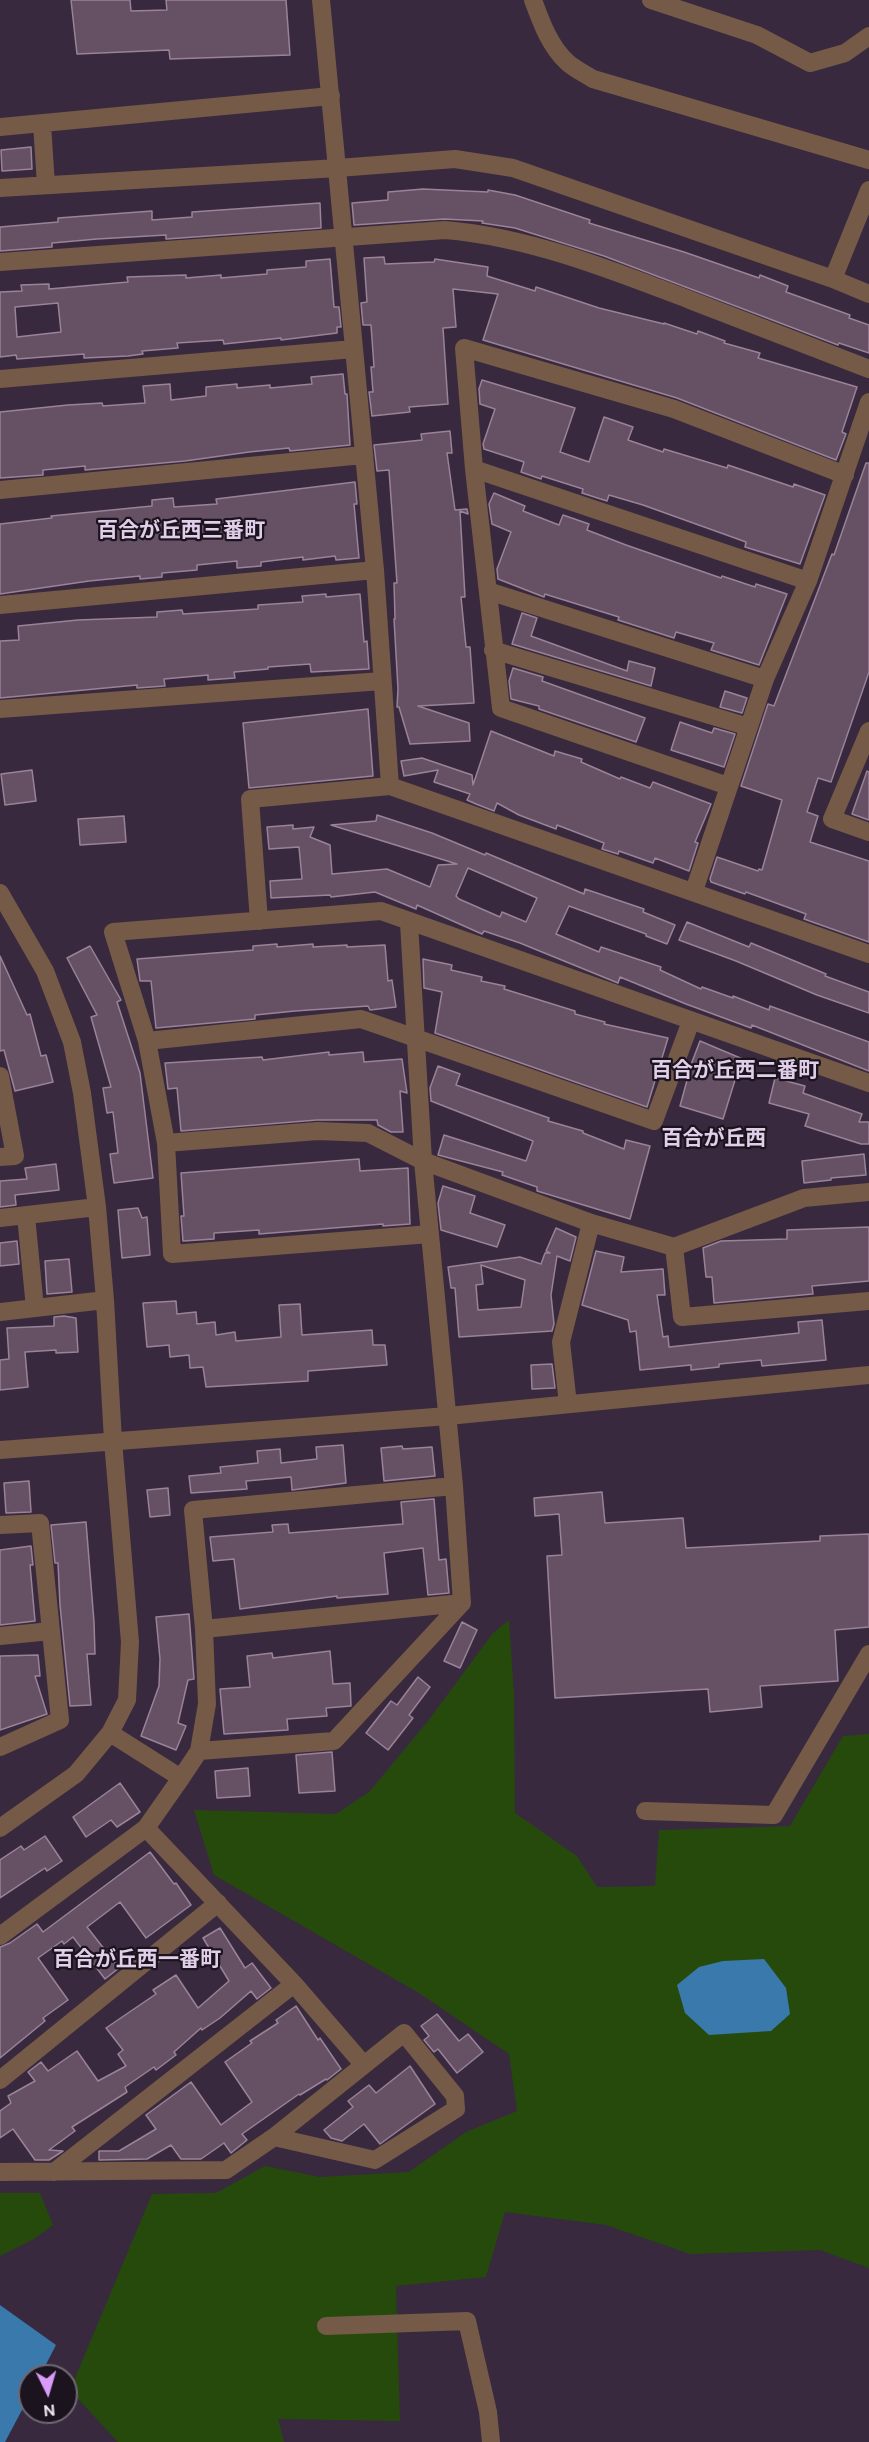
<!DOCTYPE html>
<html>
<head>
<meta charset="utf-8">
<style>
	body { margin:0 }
	#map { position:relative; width:869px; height:2442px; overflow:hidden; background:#38293e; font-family:"DM Sans",sans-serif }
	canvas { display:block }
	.north { position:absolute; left:18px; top:2364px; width:60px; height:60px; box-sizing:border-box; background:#1b141e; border:2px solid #706874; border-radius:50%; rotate:175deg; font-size:16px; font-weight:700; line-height:24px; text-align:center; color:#f0e7f4 }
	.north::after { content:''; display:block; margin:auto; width:21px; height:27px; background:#d89bf8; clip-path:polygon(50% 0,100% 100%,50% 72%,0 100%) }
</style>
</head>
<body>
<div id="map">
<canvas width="869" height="2442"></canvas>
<div class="north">N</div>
</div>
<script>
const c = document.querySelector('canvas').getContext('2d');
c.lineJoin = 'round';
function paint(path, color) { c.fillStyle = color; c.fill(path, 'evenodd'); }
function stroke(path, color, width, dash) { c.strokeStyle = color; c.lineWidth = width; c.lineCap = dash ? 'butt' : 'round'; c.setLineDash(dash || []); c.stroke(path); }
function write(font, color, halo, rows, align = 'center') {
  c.font = font + ' "DM Sans","Noto Sans JP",sans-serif'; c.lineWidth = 4.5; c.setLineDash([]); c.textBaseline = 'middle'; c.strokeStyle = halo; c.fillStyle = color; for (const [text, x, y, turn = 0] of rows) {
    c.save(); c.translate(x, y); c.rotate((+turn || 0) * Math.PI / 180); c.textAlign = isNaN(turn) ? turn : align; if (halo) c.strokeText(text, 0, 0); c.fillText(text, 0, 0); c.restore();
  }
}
paint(new Path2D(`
	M509,1620L514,1694L515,1813L577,1856L597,1887L655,1886L659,1830L790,1826L843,1736L869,1734V2268L820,2250L690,2254L606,2225L505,2212L486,2277L396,2286L400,2421L278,2419L284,2442H118L70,2390L152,2194L216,2193L265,2166L320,2177L409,2172L466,2132L517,2111L509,2054L419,1993L214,1875L194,1810L336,1814L369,1792L428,1721L493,1633Z
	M0,2193H40L53,2225L34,2239L0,2256Z`), '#264a0c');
paint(new Path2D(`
	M764,1959L786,1988L790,2014L771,2031L709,2035L685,2013L677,1985L699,1967L723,1961Z
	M0,2305L56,2345L40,2376H30V2395L5,2442H0Z`), '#3979ab');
const building = new Path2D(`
	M71,0H130L131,11L167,10L166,0H286L290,55L170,59L169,50L77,54Z
	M31,147L32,169L2,171L1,150Z
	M423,189L488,192V190L515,195L590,220L589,223L684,252L759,278L760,275L788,286L786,292L850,315L849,318L869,325V353L839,343L838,345L604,256L515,228L482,223L483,221L444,219L354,225L352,203L388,200V192Z
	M320,203L321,228L166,239V235L97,239L52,243V247L0,251V227L58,222V218L152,211V220L192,217V212Z
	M384,257L385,264L434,262L435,259L488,267L487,276L535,291L536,287L599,308L664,324V323L697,334L698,331L725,341L724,343L760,353L758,358L857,387L842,432L846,434L836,460L677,398L483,340L498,294L453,289L456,327L443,328L448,404L409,407L410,412L372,416L369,392H373L371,367H374L371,325H363L361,303L367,302L364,258Z
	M330,259L334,307H339L341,327H337V333L281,340V338L224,344L223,340L177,343L178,348L142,351L143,354L128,356L84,358V354L17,359L16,355L0,357V292L22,291L21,285L49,284V289L128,282L127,277L186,275V278L221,275V278L267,274V270L306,267V261ZM58,303L61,332L17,337L15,307Z
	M343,374L345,394H347L350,445L290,451L289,448L249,452L185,461L85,470V466L43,470V475L0,478V412L68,405L102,403L103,406L145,403L143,386L170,384L171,400L206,396V387L237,384V388L270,385V388L312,384L311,377Z
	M482,380L575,408L560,452L589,462L604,417L633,427L628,440L663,452L664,449L727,468L728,465L793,487L794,484L825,495L800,564L745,547L746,542L643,505L609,495L607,501L582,493L583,489L542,476L541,479L521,472L524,462L484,449L483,444L495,409L480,404L479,389Z
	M450,431L452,453H447L455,510L467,509L468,514L460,511L465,597H461L466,647H470L474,703L418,706L469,723L470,741L410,744L399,707H397L398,689L394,619H395L394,583H397L389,470L377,471L374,445L422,440L421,434Z
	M866,463H869V672L831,782L818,778L807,812L818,816L810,842L869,861V942L804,919L806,914L746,892L745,894L711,882L710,879L717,857L758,871L759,869L762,870L782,800L741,786L768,704L774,706L832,554L834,555Z
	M355,482L357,504H354L359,558L336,560L335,556L303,560V557L261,562V566L237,568V561L197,565V570L162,573V577L140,579V576L89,581L0,594V524L52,518L51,516L152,506V500L173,498L174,507L217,504L216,499Z
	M494,493L525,506L523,511L559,525L563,515L589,524L587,530L626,545L721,578L722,576L755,587L756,584L787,594L759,665L711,650L714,643L676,632L674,638L618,620L619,617L551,596L545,594L544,597L498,579L497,569L511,532L492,524L489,504Z
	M326,594V597L360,594L364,642L367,641L369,669L311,672L310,664L268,667V669L234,672L235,678L208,680V675L164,679L165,686L137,688V685L0,698V641L19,640L18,626L78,620L157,617V612L182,610L183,614L258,609V605L303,602L302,596Z
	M522,613L537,618L531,636L627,671L629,661L655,668L651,686L512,644Z
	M513,668L543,677L542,681L645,718L636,742L539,709V706L511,699L509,681Z
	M725,691L747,698L742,713L720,707Z
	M368,709L373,776L249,788L243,723Z
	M680,722L712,733L714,728L735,734L724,767L671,750Z
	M491,731L554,756L555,751L582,759L581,762L620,779L621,777L650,788L653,782L711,804L695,842L698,843L689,871L655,858L653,863L619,851L618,854L602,849L604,843L557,825L556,829L519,815L497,803L494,811L476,804L467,800L470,794L434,782L438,770L404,776L401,761L422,758L472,775L473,785Z
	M32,770L36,801L5,805L1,774Z
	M867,771L869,772V820L852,814Z
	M377,815L432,833L485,855L486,853L584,894L585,889L644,909L643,912L675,925L667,944L646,936V934L569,906L556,934L599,952L601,947L661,967L660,970L701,989L702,987L733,998V996L769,1010L770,1006L869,1042V1071L752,1025L751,1028L686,1004L620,977L618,983L520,943L484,931L482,934L417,905L416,909L375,892L331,897L330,895L271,898L270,881L302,879L299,847L269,849L267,827L293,825V829L314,827L310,837L330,845L332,874L387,869L430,887L438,865L457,864L331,825L376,821ZM468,868L537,898L526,922L502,912L500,917L459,899L456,896Z
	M124,816L126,842L80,845L78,819Z
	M687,922L749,947L751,943L826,974L825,976L869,992V1013L817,995L736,961L679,940Z
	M277,944V947L313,944V947L347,945V947L385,945L388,981L392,980L396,1007L370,1010L368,1006L295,1011L255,1015V1019L156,1028L151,981H140L137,959L253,950V946Z
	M90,946L121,1000L117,1002L140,1073L153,1178L114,1183L110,1154L118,1153L113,1112L107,1113L103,1088L111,1087L91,1017L97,1015L67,958Z
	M0,956L27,1015L30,1014L41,1056L46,1055L53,1082L15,1091L4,1050L0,1051Z
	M423,959L452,965L451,970L482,977L481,981L505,986L504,989L575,1011V1014L605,1022L604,1024L668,1038L647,1107L435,1033L442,992L424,988Z
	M700,1041L745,1060L736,1080H735L723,1119L680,1106L692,1062Z
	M329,1052V1055L363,1052L364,1062L402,1059L407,1093L400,1091L403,1132H391L378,1125L377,1120H317L181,1131L177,1088L168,1089L165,1063L262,1057L263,1060Z
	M438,1066L460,1074L456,1085L549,1118L548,1121L583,1131V1133L624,1149L626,1140L650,1146L630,1219L537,1191V1187L502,1175L503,1172L438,1155L444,1135L526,1161L533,1141L431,1101L430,1088Z
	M775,1078L805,1086L803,1093L862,1114L859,1122H869V1144H861L805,1126L809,1114L769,1103Z
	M864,1154L866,1175L831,1178V1180L804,1183L802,1161Z
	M359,1159L360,1171L408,1168L410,1224L383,1226V1224L259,1234V1230L214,1233V1239L183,1241L181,1216H184L181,1173Z
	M56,1164L59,1190L15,1195L16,1205L0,1207V1181L27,1179L25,1168Z
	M443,1186L475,1196L470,1213L505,1225L497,1247L441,1230L438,1203Z
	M138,1208L142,1218L147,1217L150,1255L122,1258L118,1210Z
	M869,1227V1281L812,1286L813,1294L714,1303L712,1277H706L703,1248L721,1241L787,1239V1230Z
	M556,1228L576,1237L570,1261L557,1256L551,1295L554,1324L552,1331L459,1337L455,1288H451L448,1267L520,1257L541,1264L545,1253H550L546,1251ZM481,1265L525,1280L521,1307L478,1310L476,1285L483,1284Z
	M17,1241L19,1264L0,1266V1243Z
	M596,1251L624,1257L621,1272L663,1269L665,1295H657L663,1337L668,1336L669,1347L799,1333L798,1322L822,1320L826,1360L762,1366L761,1360L719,1364V1367L691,1370V1365L640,1370L636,1331L630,1332L628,1320L582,1305Z
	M69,1259L72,1292L47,1294L45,1261Z
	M176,1301L177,1314L196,1312L197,1324L215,1322L216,1335L235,1332L236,1341L281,1337L279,1305L300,1304L302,1335L372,1330L373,1345H385L387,1365L308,1371V1381L206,1387L203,1367L190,1368L189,1355L170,1357L169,1345L147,1347L143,1303Z
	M64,1316L76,1318L78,1352L56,1353V1350L25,1352L28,1387L0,1390V1360L9,1359L7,1328L54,1326V1317Z
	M552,1364L555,1388L532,1389L531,1365Z
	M343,1445L346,1483L292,1490L291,1477L246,1481L247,1489L191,1493L189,1476L221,1473L220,1467L258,1463L257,1451L280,1449L281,1463L317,1459L316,1447Z
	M402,1446L403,1449L432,1447L435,1476L384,1481L381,1448Z
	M29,1481L31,1512L6,1513L4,1483Z
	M168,1488L170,1515L150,1517L147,1490Z
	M602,1492L605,1523L683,1518L686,1548L820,1541V1536L869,1534V1627L835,1630L838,1681L760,1686L762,1707L710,1712L708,1689L555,1698L547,1556L562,1555L559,1514L535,1516L534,1498Z
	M434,1499L439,1560L446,1559L449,1593L428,1595L423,1548L384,1553L388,1594L337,1598V1596L240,1609L234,1559L213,1561L210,1537L273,1532L272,1525L288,1524L289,1533L403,1524L401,1502Z
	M86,1522L94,1622L95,1654H87L91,1705L70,1706L60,1605L58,1563H55L51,1525Z
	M31,1546L33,1565H30L35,1621L0,1625V1550Z
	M189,1614L194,1679L188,1680L178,1723L186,1726L176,1750L141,1736L159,1686L160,1659L156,1617Z
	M462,1622L477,1630L460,1668L444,1661Z
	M330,1651L333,1684L350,1683L351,1706L326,1708L327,1716L287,1719L288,1730L224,1734L220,1689L250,1687L247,1656L272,1653L273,1658Z
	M38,1655L40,1676H35L47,1714L0,1730V1656Z
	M418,1677L430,1687L409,1715L413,1718L388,1750L366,1733L391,1701L397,1705Z
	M332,1752L335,1791L299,1793L296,1755Z
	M248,1768L250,1796L217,1798L215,1771Z
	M120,1783L140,1812L117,1827L111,1820L86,1837L73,1817Z
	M45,1836L62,1861L47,1871L45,1868L0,1898V1860L21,1846L24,1850Z
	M150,1852L174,1884L176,1883L191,1905L146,1938L120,1902L87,1927L119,1968L105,1979L73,1937L64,1944L62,1941L38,1958L68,2000L43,2018L45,2021L0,2058V1947L10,1943L37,1924L43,1932Z
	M220,1928L245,1968L252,1963L271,1988L257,1999L251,1991L220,2018L202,2030L201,2028L174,2052L176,2055L156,2070L154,2067L125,2087L127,2092L72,2127L75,2131L49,2150L63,2151L49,2160H35L13,2129L0,2138V2111L11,2103L8,2096L35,2081L28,2072L41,2062L48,2071L77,2051L98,2081L126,2066L118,2054L123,2050L106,2028L156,1994L153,1990L176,1975L198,2008L229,1981L203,1938Z
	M296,2006L318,2040L320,2038L341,2069L327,2080L326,2079L300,2095L299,2094L242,2134L247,2140L231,2153L224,2143L201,2159H181L171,2145L147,2159L99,2160V2151H119L156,2129L146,2115L191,2082L221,2125L252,2102L225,2062L252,2043L250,2041L278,2023L276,2020Z
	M437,2014L459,2041L468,2034L483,2052L457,2073L438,2049L434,2052L424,2040L429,2036L421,2026Z
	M410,2066L435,2104L380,2144L364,2124L342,2141L331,2138L324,2130L353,2107L348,2101L369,2085L376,2093Z`);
paint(building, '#655064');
stroke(building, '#9a8399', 1.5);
stroke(new Path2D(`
	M321,0L375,570L390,786
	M533,0C541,22 550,47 568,63C575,69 585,74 593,79L869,160
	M651,0L757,35L810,63L845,53L869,36
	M42,124L46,185
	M0,127L331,96
	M0,188L338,168L455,159L513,168L833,279L869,294
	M0,262L445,230C529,237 612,270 690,300C750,323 809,346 869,369
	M833,279L869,190
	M0,379L354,349
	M474,469L808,581
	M0,490L363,455
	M488,591L765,679
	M0,605L375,570
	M493,650L749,727
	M0,709L382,681
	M869,731L832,819L869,832
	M728,786L501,708L474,469L464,348L674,409L845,475
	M694,891L765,679L808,581L869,402
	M0,893L45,971L72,1042L82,1093L97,1207L105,1300L113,1441L130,1642L127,1700L110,1733L76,1774L0,1828
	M259,921L250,799L390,786L869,954
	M147,1041L361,1019L654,1121L691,1021
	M0,1076L15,1156L0,1157
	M166,1143L318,1131L368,1133L423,1161L591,1223L674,1247L804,1198L869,1192
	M26,1216L35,1308
	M0,1218L97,1207
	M430,1234L172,1254L166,1143L147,1041L113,932L381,911L869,1083
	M674,1247L682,1317L869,1301
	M0,1312L105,1300
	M568,1404L561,1342L591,1223
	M0,1450L448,1416L869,1375
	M0,1525L40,1523L60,1720L0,1747
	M204,1629L462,1603
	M0,1636L51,1631
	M110,1733L181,1778L199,1751L207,1704L204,1629L193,1510L454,1486
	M199,1751L334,1741L462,1603L454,1486L423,1161L409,923
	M645,1811L774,1815L869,1654
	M146,1828L294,1984L363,2064
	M0,1936L146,1828L181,1778
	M0,2080L218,1903
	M0,2172L226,2170L274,2137L404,2033L455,2096L456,2109L375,2160L274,2137
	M54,2172L294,1984
	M326,2326L467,2321L488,2412L491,2442`), '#755a47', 18);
write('bold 21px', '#e1cee9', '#1b141e', [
	["百合が丘西三番町",181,531],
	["百合が丘西二番町",735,1071],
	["百合が丘西",714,1139],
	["百合が丘西一番町",137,1960]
]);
</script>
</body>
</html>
